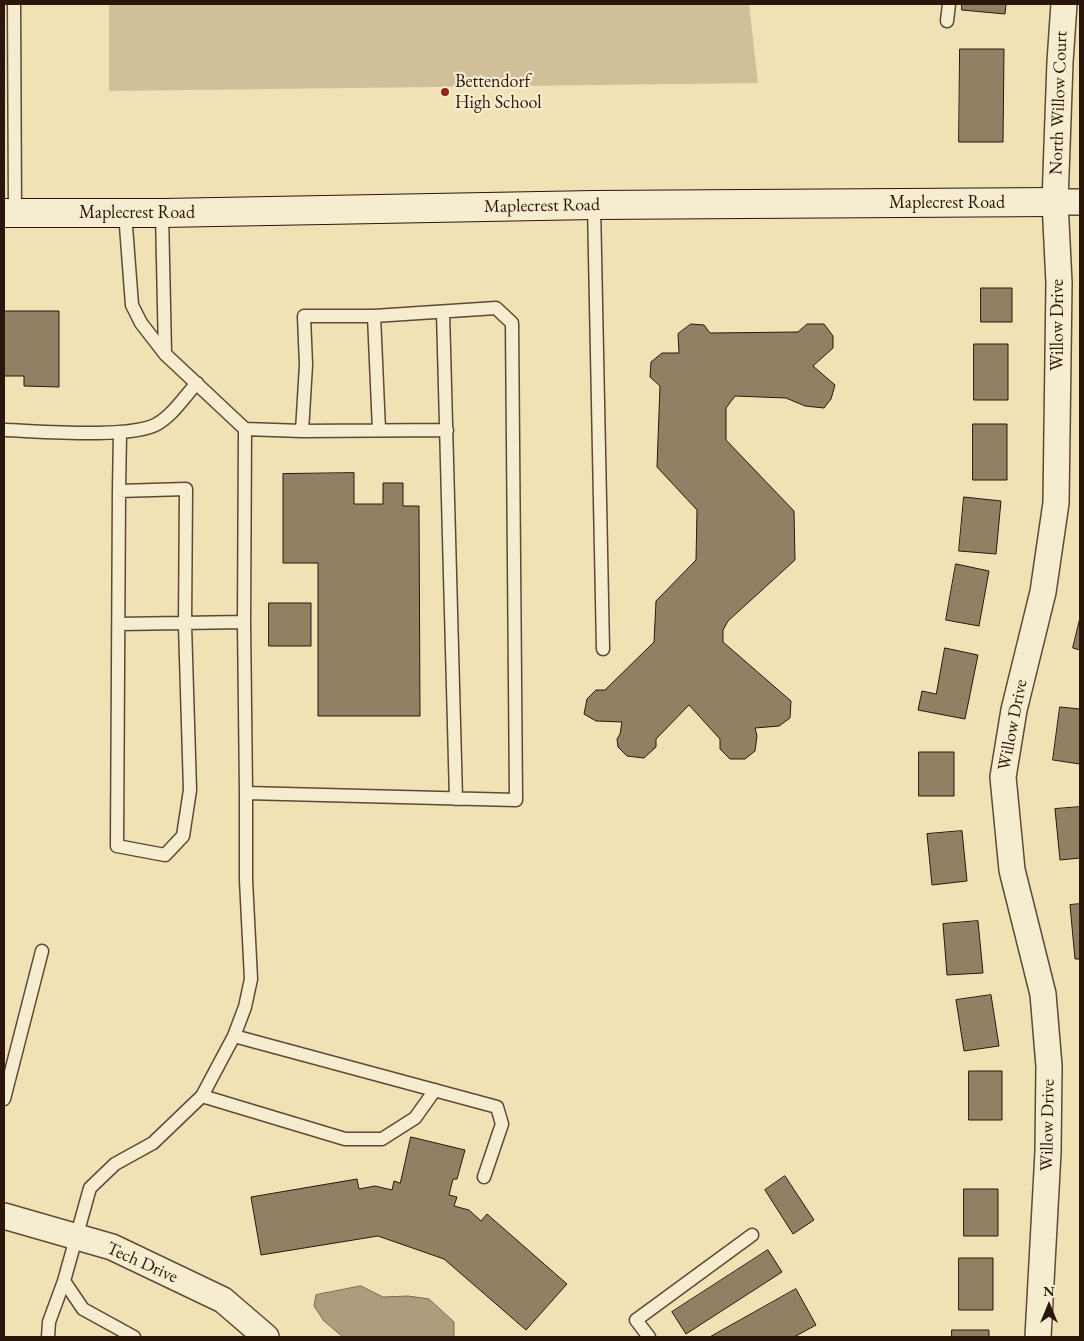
<!DOCTYPE html>
<html>
<head>
<meta charset="utf-8">
<style>
	body { margin:0 }
	#map { position:relative; width:1084px; height:1341px; overflow:hidden; background:#f1e2b5; font-family:"EB Garamond",serif }
	canvas { display:block }
	.frame { position:absolute; inset:0; border:5px solid #2c160c; pointer-events:none }
	.north { position:absolute; left:1024px; top:1281px; width:50px; height:50px; -webkit-text-stroke:4px #f6eccf; paint-order:stroke; rotate:0deg; font-size:14px; font-weight:700; line-height:20px; text-align:center; color:#2c160c }
	.north::after { content:''; display:block; margin:auto; width:18px; height:22px; background:#2c160c; clip-path:polygon(50% 0,100% 100%,50% 72%,0 100%) }
</style>
</head>
<body>
<div id="map">
<canvas width="1084" height="1341"></canvas>
<div class="frame"></div>
<div class="north">N</div>
</div>
<script>
const c = document.querySelector('canvas').getContext('2d');
c.lineJoin = 'round';
function paint(path, color) { c.fillStyle = color; c.fill(path, 'evenodd'); }
function stroke(path, color, width, dash) { c.strokeStyle = color; c.lineWidth = width; c.lineCap = dash ? 'butt' : 'round'; c.setLineDash(dash || []); c.stroke(path); }
function write(font, color, halo, rows, align = 'center') {
  c.font = font + ' "EB Garamond",serif'; c.lineWidth = 4.5; c.setLineDash([]); c.textBaseline = 'middle'; c.strokeStyle = halo; c.fillStyle = color; for (const [text, x, y, turn = 0] of rows) {
    c.save(); c.translate(x, y); c.rotate((+turn || 0) * Math.PI / 180); c.textAlign = isNaN(turn) ? turn : align; if (halo) c.strokeText(text, 0, 0); c.fillText(text, 0, 0); c.restore();
  }
}
paint(new Path2D(`
	M109,4H749L758,83L109,91Z`), '#d0bf98');
const water = new Path2D(`
	M361,1286L383,1297L408,1296L429,1299L454,1322V1337H343L324,1321L314,1306L316,1295Z`);
paint(water, '#ae9d7c');
stroke(water, '#7a674f', 1);
const building = new Path2D(`
	M962,4H1006L1005,14L962,10Z
	M960,49H1004L1003,142H959Z
	M981,288H1012V322H981Z
	M4,311H59V387L24,386V376H4Z
	M691,324L704,325L710,333L798,332L807,324H824L833,336V348L813,366L835,385L831,399L824,408L805,406L786,398L735,396L726,408V440L794,511L795,560L728,621L723,630V642L791,701L790,718L779,726L755,728L757,736L755,751L745,759H730L720,749V739L689,705L656,739V747L644,758L627,756L618,747L617,739L620,734L622,722L596,721L584,714L587,699L596,690H605L654,642L656,601L696,560L697,510L657,467L660,386L650,377L651,362L662,353H679L678,334Z
	M974,344H1008V400H974Z
	M973,424H1007V480H973Z
	M354,473V504H383V483H403V506H419L420,716H318V563H283V474Z
	M964,497L1001,501L996,554L959,551Z
	M956,564L989,571L979,626L946,620Z
	M269,603H311V646H269Z
	M1080,618V650L1073,648Z
	M945,648L978,655L965,719L918,710L922,691L936,694Z
	M1060,707L1080,709V764L1053,760Z
	M919,752H954V796H919Z
	M1080,807V858L1060,860L1055,809Z
	M962,831L967,881L932,885L927,834Z
	M1080,904V959H1075L1070,905Z
	M978,921L983,973L947,975L943,924Z
	M991,995L999,1046L964,1051L956,1000Z
	M969,1071H1002V1120H969Z
	M411,1137L465,1150L457,1179H453L449,1195L457,1197L454,1206L469,1210L481,1221L487,1214L567,1284L526,1330L444,1259L378,1236L261,1255L251,1197L357,1179L359,1189L375,1186L392,1190L394,1181L400,1183Z
	M785,1176L814,1220L793,1234L765,1190Z
	M964,1189H998V1236H964Z
	M768,1250L782,1272L686,1334L672,1312Z
	M959,1258H993V1310H959Z
	M796,1289L816,1325L794,1337H710Z
	M952,1330H989V1337H952Z`);
paint(building, '#928064');
stroke(building, '#2c160c', 1);
const lane = new Path2D(`
	M14,4L15,213
	M947,21L949,4
	M594,205L603,649
	M125,213L132,305L141,323L165,354
	M162,213L165,354L245,429
	M443,312L456,799
	M374,316L379,430
	M4,430C37,431 131,439 157,424C173,415 185,396 197,383
	M302,431L306,365L304,316H374L496,308L512,323L516,800L246,793L244,622L245,429L302,431L447,430
	M186,489L185,625L190,790L183,836L165,855L117,846L119,491Z
	M119,491L120,433
	M119,624L244,622
	M234,1036L497,1107L502,1124L484,1177
	M202,1096L345,1139H382L415,1118L435,1090
	M4,1099L42,951
	M64,1281L83,1309L134,1337
	M48,1337L49,1322L64,1281L90,1188L115,1164L153,1143L202,1096L234,1036L245,1007L251,979L246,880V793
	M649,1337L636,1320L752,1235`);
const street = new Path2D(`
	M1055,202H1080
	M4,1216L112,1247L223,1300L266,1337
	M1038,1337L1048,1152L1049,1066L1043,994L1012,870L1003,777L1014,710L1043,592L1056,503L1059,283L1055,202L1060,62L1064,4`);
const secondary = new Path2D(`
	M4,213H162L594,205L1055,202`);
stroke(lane, '#5d4936', 15);
stroke(street, '#5d4936', 28);
stroke(secondary, '#2c160c', 30);
stroke(lane, '#f6eccf', 12);
stroke(street, '#f6eccf', 25);
stroke(secondary, '#f6eccf', 28);
for (const [x, y, r, color] of [
	[445,92,5,"#8f2418"]
]) { const dot = new Path2D(); dot.arc(x, y, r, 0, 2 * Math.PI); c.fillStyle = color; c.fill(dot); stroke(dot, '#f6eccf', 2); }
write('18px', '#2c160c', '#f6eccf', [
	["Bettendorf",455,82],
	["High School",455,103]
], 'left');
write('18px', '#2c160c', '#f6eccf', [
	["North Willow Court",1059,103,-88],
	["Maplecrest Road",947,203],
	["Maplecrest Road",542,206,-1],
	["Maplecrest Road",137,213],
	["Willow Drive",1058,325,-90],
	["Willow Drive",1013,725,-79],
	["Willow Drive",1048,1125,-89],
	["Tech Drive",142,1263,24]
]);
</script>
</body>
</html>
